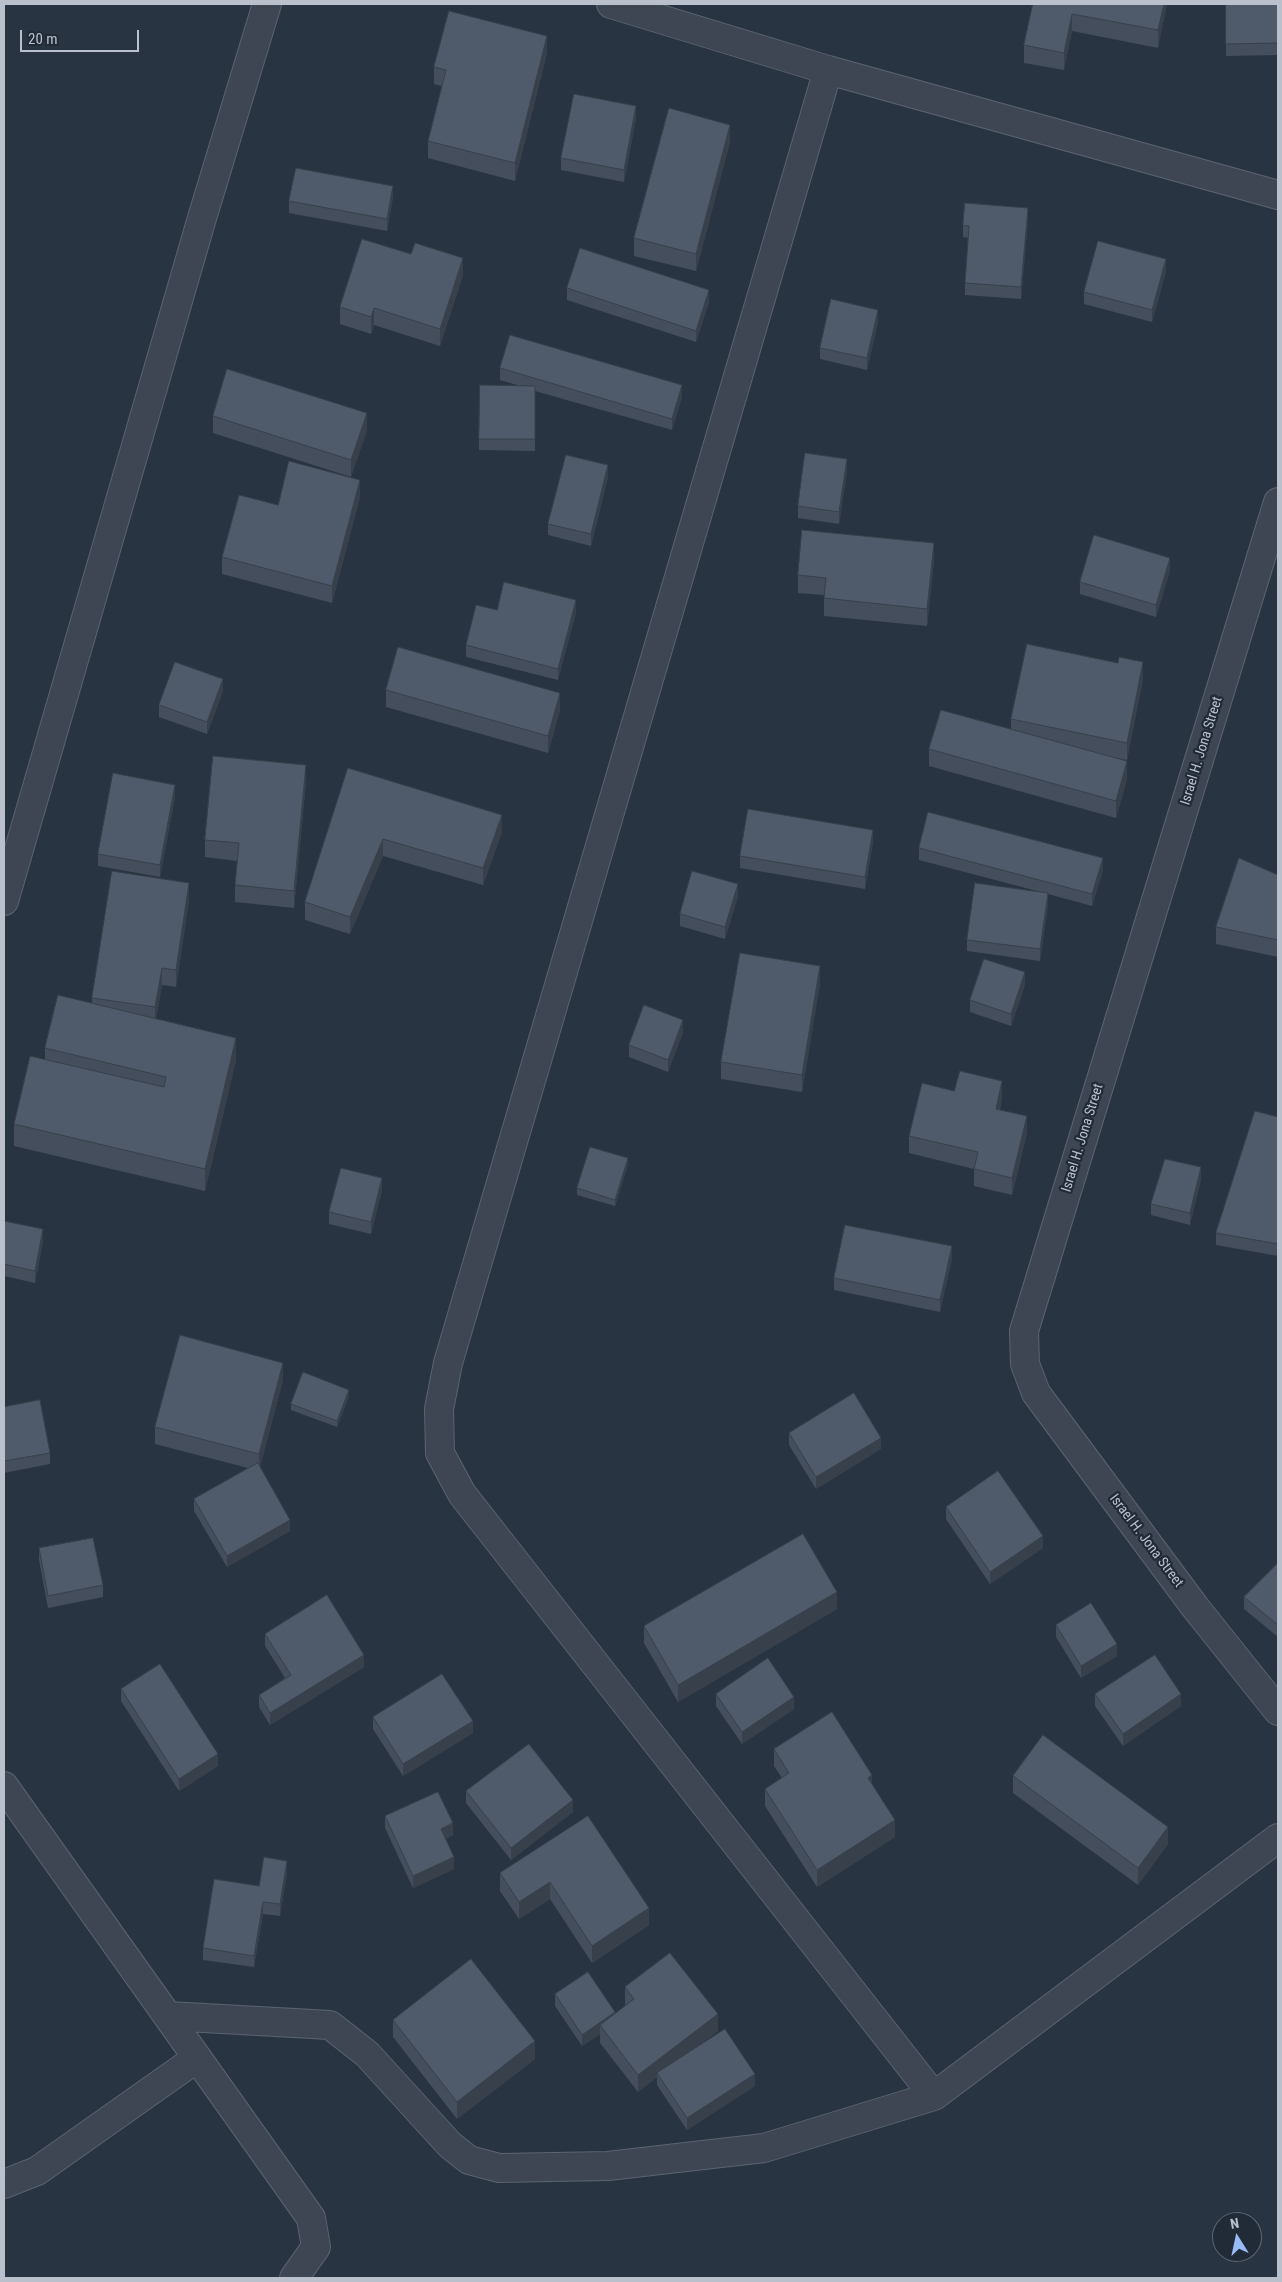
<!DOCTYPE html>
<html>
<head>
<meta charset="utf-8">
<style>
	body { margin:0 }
	#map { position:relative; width:1282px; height:2282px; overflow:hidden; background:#293443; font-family:"Roboto Condensed",sans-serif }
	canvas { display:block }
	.frame { position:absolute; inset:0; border:5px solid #bac1cc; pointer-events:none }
	.north { position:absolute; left:1212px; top:2212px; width:50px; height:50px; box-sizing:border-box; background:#212b38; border:1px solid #5e6773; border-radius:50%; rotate:350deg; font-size:14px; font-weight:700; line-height:20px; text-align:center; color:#bac1cc }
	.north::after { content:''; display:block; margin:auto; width:18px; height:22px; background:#97bbf4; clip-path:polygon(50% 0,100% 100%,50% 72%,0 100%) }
	.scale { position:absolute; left:20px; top:30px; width:119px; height:22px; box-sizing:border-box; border:2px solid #bac1cc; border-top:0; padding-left:6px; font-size:15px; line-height:18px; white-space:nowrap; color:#bac1cc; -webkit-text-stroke:4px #212b38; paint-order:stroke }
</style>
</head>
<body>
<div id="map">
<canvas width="1282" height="2282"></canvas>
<div class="frame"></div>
<div class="north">N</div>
<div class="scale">20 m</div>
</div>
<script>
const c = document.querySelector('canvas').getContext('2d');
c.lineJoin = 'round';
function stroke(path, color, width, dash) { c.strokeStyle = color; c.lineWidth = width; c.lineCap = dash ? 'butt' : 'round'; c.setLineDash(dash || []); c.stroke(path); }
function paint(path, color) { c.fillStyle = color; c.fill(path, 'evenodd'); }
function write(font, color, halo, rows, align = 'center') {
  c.font = font + ' "Roboto Condensed",sans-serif'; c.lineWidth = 4.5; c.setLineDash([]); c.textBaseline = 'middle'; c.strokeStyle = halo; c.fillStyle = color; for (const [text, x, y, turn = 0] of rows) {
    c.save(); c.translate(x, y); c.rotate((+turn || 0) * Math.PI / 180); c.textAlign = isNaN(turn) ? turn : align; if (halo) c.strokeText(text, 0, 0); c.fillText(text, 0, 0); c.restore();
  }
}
const minor = new Path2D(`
	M611,4L828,70L1278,195
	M828,70L448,1363L439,1409L440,1453L462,1494L934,2096
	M1278,502L1024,1331L1025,1364L1036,1393L1195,1607L1278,1711
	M4,1786L311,2218L316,2247L294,2278
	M168,2016L330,2025L367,2054L450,2145L469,2160L499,2168L608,2166L764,2148L934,2096L1278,1838
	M4,2184L37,2171L197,2058`);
const tertiary = new Path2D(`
	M4,901L202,218L267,4`);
stroke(minor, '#5b6470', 30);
stroke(tertiary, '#5b6470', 30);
stroke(minor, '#3d4652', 28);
stroke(tertiary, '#3d4652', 28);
paint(new Path2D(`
	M1033,4H1167L1158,48L1072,31L1064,70L1024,63V45Z
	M1226,4H1278V55L1226,56Z
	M547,53L515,181L428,158V141L442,86L434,84V67Z
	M636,118L624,182L561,170V158Z
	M730,142L696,271L634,256V238Z
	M393,197L387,231L289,213V201Z
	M1028,219L1021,299L965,295V283L969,238L963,237V225Z
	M1166,271L1152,322L1084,304V292Z
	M463,275L440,346L374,325L371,334L340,324V307Z
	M567,288L709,302L696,342L567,300Z
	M878,322L867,370L820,359V348Z
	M500,368L682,397L672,430L535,391V451L479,450V439L517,385L500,380Z
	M213,416L367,430L351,477L213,433Z
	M847,471L839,524L798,518V506Z
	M608,477L591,546L548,535V524Z
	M360,497L332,603L222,574V557L278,505Z
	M934,560L927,626L824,616V595L798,593V575Z
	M1170,570L1156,617L1080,594V582Z
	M497,610L576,612L558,680L466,657V645Z
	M1143,679L1127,760L1114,758L1127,779L1116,818L929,766V749L1011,729V719Z
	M386,690L560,710L548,753L386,707Z
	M223,691L207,734L159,717V705Z
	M348,768L502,832L483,885L383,856L350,934L305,920V902Z
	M306,782L294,908L235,902V885L237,861L205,857V840Z
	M175,797L160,877L98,866V854Z
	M873,842L865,889L740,868V856Z
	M919,848L1103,870L1092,906L1048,894V904L1040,961L967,951V940L1037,891L919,860Z
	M1278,875V957L1216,944V927Z
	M738,896L725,939L680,926V914Z
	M189,900L176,987L162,985L156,1019L236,1060L205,1191L14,1146V1124L45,1060V1048L92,1004V998Z
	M820,983L802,1092L721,1079V1062Z
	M1025,984L1011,1026L970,1012V1000Z
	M683,1032L668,1072L629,1057V1045Z
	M954,1091L1002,1098L1000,1110L1027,1133L1012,1195L974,1186V1169L909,1153V1136Z
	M1278,1117V1256L1216,1245V1233Z
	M628,1164L615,1206L577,1195V1188Z
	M1201,1179L1190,1225L1151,1215V1204Z
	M382,1190L371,1234L329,1224V1212Z
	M4,1221L43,1241L35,1283L4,1276Z
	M952,1258L940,1312L834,1290V1278Z
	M283,1380L260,1467L290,1531L227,1567L194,1511V1499L248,1468L155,1444V1427Z
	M349,1396L337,1427L291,1410V1404Z
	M4,1407L50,1453V1464L4,1473Z
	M789,1433L881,1449L816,1489L789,1445Z
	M946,1507L1043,1548L990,1584L946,1519Z
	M39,1548L103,1585V1597L48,1608L39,1560Z
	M1278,1563V1637L1244,1609V1597Z
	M837,1609L678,1702L644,1643V1626Z
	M1056,1625L1117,1656L1081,1678L1056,1637Z
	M265,1634L364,1667L270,1725L259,1707V1695L285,1678L265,1646Z
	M121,1689L218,1766L179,1791L121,1701Z
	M716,1694L794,1709L742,1744L716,1706Z
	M1095,1694L1181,1706L1123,1746L1095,1706Z
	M373,1717L473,1733L403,1776L373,1729Z
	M774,1749L872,1785L895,1837L817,1887L765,1806V1789L782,1778L774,1766Z
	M1013,1776L1168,1844L1138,1885L1013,1793Z
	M466,1791L573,1812L511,1860L466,1803Z
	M385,1816L453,1835L445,1839L454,1869L413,1888L385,1828Z
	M588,1816L649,1925L592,1963L550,1899L519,1919L500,1891V1873Z
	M287,1872L280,1916L263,1914L254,1967L203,1960V1948L259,1886Z
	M625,1987L718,2031L697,2047L755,2086L687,2130L657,2085V2077L638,2092L600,2043V2034L582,2046L555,2006V1994L615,2014L626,2006L625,2005Z
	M393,2020L535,2059L457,2119L393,2037Z`), '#444e5c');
paint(new Path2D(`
	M1164,4H1167L1158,48V30Z
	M1072,14V31L1064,70V53Z
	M547,36V53L515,181V163Z
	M636,106V118L624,182V170Z
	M730,125V142L696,271V254Z
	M393,186V197L387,231V219Z
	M1028,208V219L1021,299V287Z
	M463,258V275L440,346V329Z
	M1166,259V271L1152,322V310Z
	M709,290V302L696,342V331Z
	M374,308V325L371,334V317Z
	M878,310V322L867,370V358Z
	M682,385V397L672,430V419Z
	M367,413V430L351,477V460Z
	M847,459V471L839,524V512Z
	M608,465V477L591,546V534Z
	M360,480V497L332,603V586Z
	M934,543V560L927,626V609Z
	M1170,558V570L1156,617V605Z
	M576,600V612L558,680V669Z
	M1143,662V679L1127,760V743Z
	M223,679V691L207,734V722Z
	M560,693V710L548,753V736Z
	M1127,761V779L1116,818V801Z
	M306,765V782L294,908V891Z
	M175,785V797L160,877V865Z
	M502,815V832L483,885V868Z
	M873,830V842L865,889V877Z
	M383,839V856L350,934V917Z
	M1103,858V870L1092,906V894Z
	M189,883V900L176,987V970Z
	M738,884V896L725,939V927Z
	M1048,893V904L1040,961V949Z
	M820,966V983L802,1092V1075Z
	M162,968V985L155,1024V1007Z
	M1025,972V984L1011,1026V1014Z
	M683,1020V1032L668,1072V1060Z
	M236,1038V1060L205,1191V1169Z
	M1002,1081V1098L996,1126V1109Z
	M1027,1116V1133L1012,1195V1178Z
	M628,1158V1164L615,1206V1200Z
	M1201,1167V1179L1190,1225V1213Z
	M382,1178V1190L371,1234V1222Z
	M43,1229V1241L35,1283V1271Z
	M952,1246V1258L940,1312V1300Z
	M283,1363V1380L259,1471V1454Z
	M349,1390V1396L337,1427V1421Z
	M881,1438V1449L816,1489V1477Z
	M290,1520V1531L227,1567V1556Z
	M1043,1536V1548L990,1584V1572Z
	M837,1592V1609L678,1702V1685Z
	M1117,1644V1656L1081,1678V1666Z
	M364,1655V1667L270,1725V1713Z
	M1181,1694V1706L1123,1746V1734Z
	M794,1697V1709L742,1744V1732Z
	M473,1721V1733L403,1776V1764Z
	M218,1754V1766L179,1791V1779Z
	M872,1775V1792L868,1778Z
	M573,1800V1812L511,1860V1848Z
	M895,1820V1837L817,1887V1870Z
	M453,1823V1835L441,1841V1829Z
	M1168,1827V1844L1138,1885V1868Z
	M454,1857V1869L413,1888V1876Z
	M287,1861V1872L280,1916V1904Z
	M550,1882V1899L519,1919V1902Z
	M263,1902V1914L254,1967V1956Z
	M649,1908V1925L592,1963V1946Z
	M615,2012V2024L600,2025V2034L582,2046V2035Z
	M718,2014V2031L659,2076L657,2073V2077L638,2092V2075Z
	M535,2041V2059L457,2119V2102Z
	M755,2074V2086L687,2130V2118Z`), '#37404b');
const building = new Path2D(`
	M1033,4H1164L1158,30L1072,14L1064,53L1024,45Z
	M1226,4H1278V43L1226,44Z
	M449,11L547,36L515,163L428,141L446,70L434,67Z
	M574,94L636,106L624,170L561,158Z
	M669,108L730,125L696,254L634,238Z
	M296,168L393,186L387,219L289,201Z
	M965,203L1028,208L1021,287L965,283L969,226L963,225Z
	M362,239L411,254L415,243L463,258L440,329L374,308L371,317L340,307Z
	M1098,241L1166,259L1152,310L1084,292Z
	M580,248L709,290L696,331L567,288Z
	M831,299L878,310L867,358L820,348Z
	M510,335L682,385L672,419L500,368Z
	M227,369L367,413L351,460L213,416Z
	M480,385L535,386V439H479Z
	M805,453L847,459L839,512L798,506Z
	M566,455L608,465L591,534L548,524Z
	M289,461L360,480L332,586L222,557L239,495L278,505Z
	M802,530L934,543L927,609L824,598L826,578L798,575Z
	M1094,535L1170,558L1156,605L1080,582Z
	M504,582L576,600L558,669L466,645L476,605L497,610Z
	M1027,644L1118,663L1119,657L1143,662L1127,743L1011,719Z
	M398,647L560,693L548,736L386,690Z
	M175,662L223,679L207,722L159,705Z
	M941,710L1127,761L1116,801L929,749Z
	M213,756L306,765L294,891L235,885L239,843L205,840Z
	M348,768L502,815L483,868L383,839L350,917L305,902Z
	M113,773L175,785L160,865L98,854Z
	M748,809L873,830L865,877L740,856Z
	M928,812L1103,858L1092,894L919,848Z
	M1239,858L1278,875V940L1216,927Z
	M112,871L189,883L176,970L162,968L155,1007L92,998Z
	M692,871L738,884L725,927L680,914Z
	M975,883L1048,893L1040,949L967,940Z
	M740,953L820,966L802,1075L721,1062Z
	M984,959L1025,972L1011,1014L970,1000Z
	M58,995L236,1038L205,1169L14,1124L30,1056L164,1087L166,1077L45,1048Z
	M644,1005L683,1020L668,1060L629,1045Z
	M960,1071L1002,1081L996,1109L1027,1116L1012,1178L974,1169L978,1152L909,1136L922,1083L954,1091Z
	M1255,1111L1278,1117V1244L1216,1233Z
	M590,1147L628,1158L615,1200L577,1188Z
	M1165,1159L1201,1167L1190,1213L1151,1204Z
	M341,1168L382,1178L371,1222L329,1212Z
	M4,1221L43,1229L35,1271L4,1264Z
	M845,1225L952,1246L940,1300L834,1278Z
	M180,1335L283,1363L259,1454L155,1427Z
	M303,1372L349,1390L337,1421L291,1404Z
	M854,1393L881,1438L816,1477L789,1433Z
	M40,1400L50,1453L4,1461V1407Z
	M258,1463L290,1520L227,1556L194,1499Z
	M998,1471L1043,1536L990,1572L946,1507Z
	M803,1534L837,1592L678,1685L644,1626Z
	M93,1538L103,1585L48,1596L39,1548Z
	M1278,1563V1625L1244,1597Z
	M327,1595L364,1655L270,1713L259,1695L291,1675L265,1634Z
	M1091,1603L1117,1644L1081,1666L1056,1625Z
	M1155,1655L1181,1694L1123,1734L1095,1694Z
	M768,1658L794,1697L742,1732L716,1694Z
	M160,1664L218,1754L179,1779L121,1689Z
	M442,1674L473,1721L403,1764L373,1717Z
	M832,1712L872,1775L868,1778L895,1820L817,1870L765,1789L789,1773L774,1749Z
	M1043,1735L1168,1827L1138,1868L1013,1776Z
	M529,1744L573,1800L511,1848L466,1791Z
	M438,1792L453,1823L441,1829L454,1857L413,1876L385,1816Z
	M588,1816L649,1908L592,1946L550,1882L519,1902L500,1873Z
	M264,1857L287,1861L280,1904L263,1902L254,1956L203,1948L214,1879L259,1886Z
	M670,1953L718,2014L638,2075L600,2025L634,1999L625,1987Z
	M471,1959L535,2041L457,2102L393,2020Z
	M588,1972L615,2012L582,2035L555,1994Z
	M725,2029L755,2074L687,2118L657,2073Z`);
paint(building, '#4f5b6b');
stroke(building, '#37404b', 1);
write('14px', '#bac1cc', '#212b38', [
	["Israel H. Jona Street",1202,751,-73],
	["Israel H. Jona Street",1083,1138,-73],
	["Israel H. Jona Street",1146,1541,53]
]);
</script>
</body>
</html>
